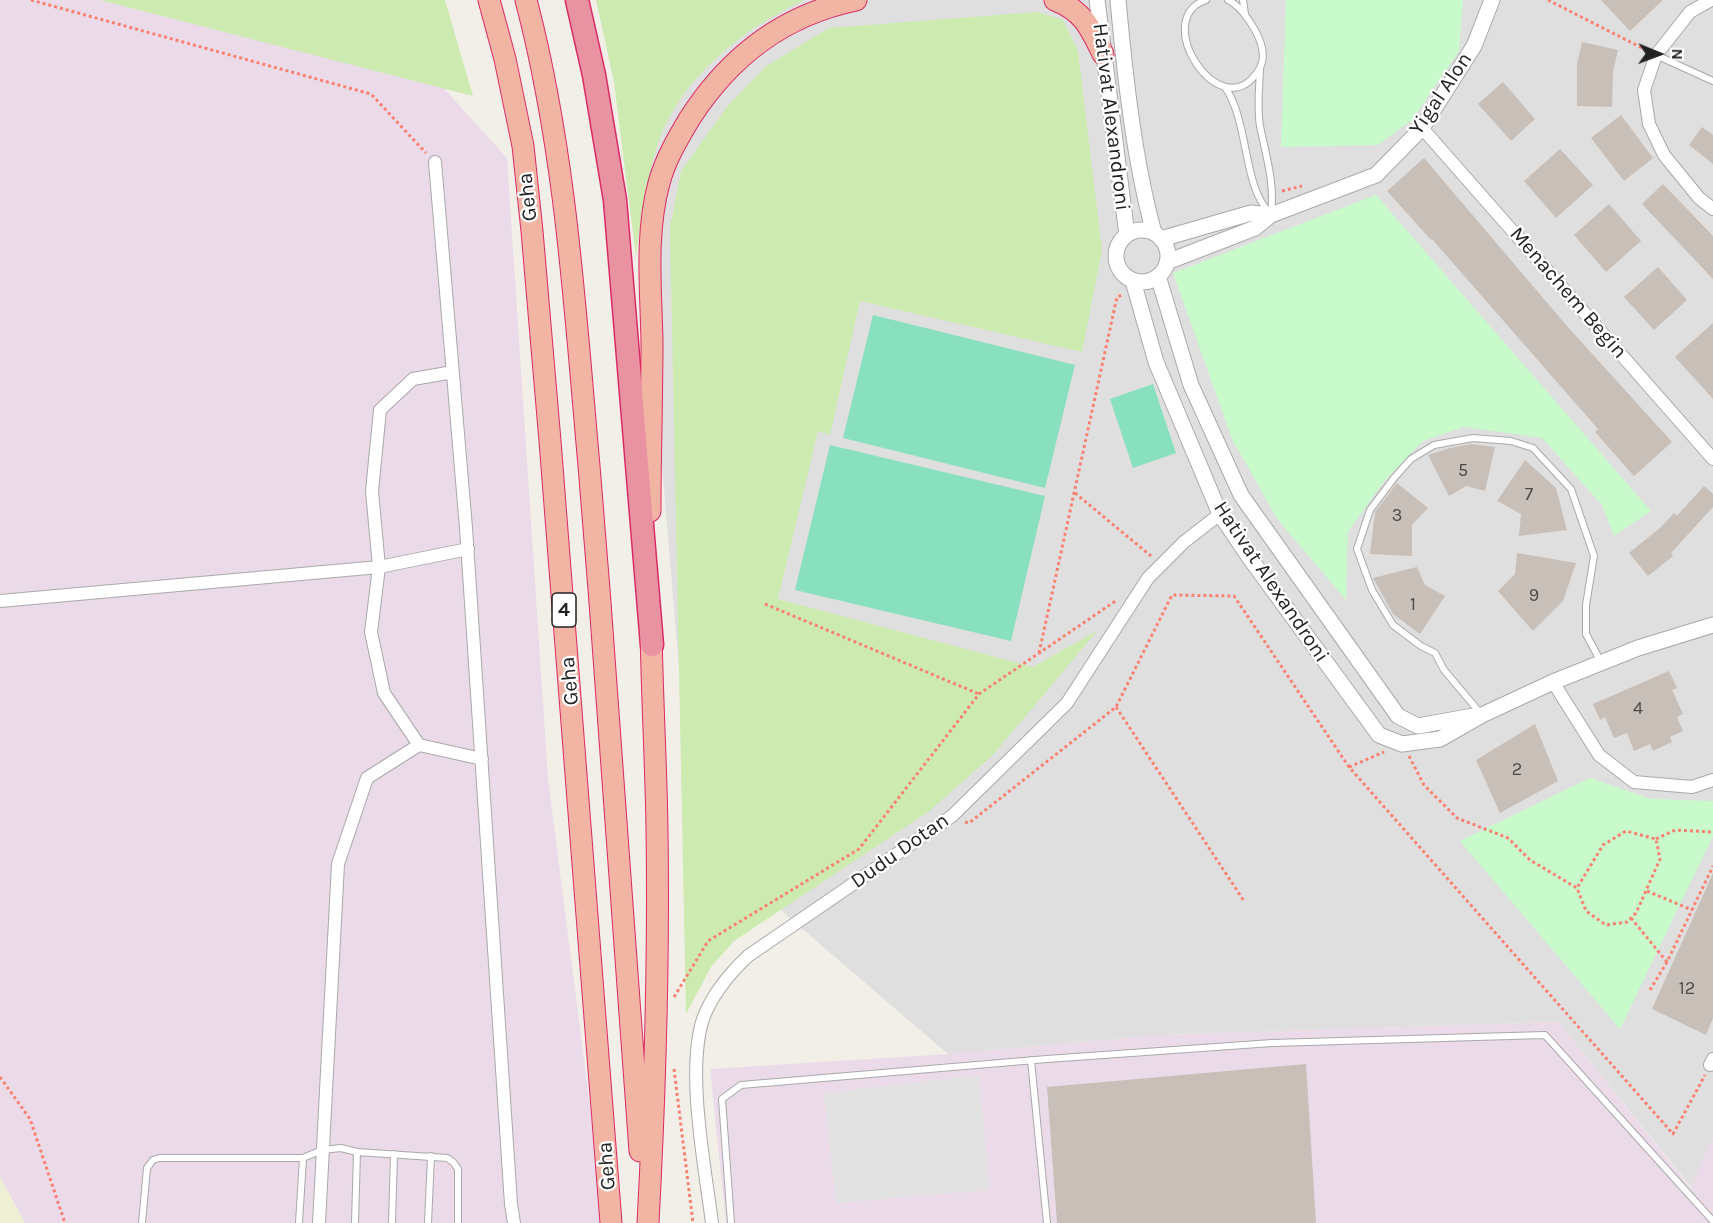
<!DOCTYPE html>
<html>
<head>
<meta charset="utf-8">
<style>
	body { margin:0 }
	#map { position:relative; width:1713px; height:1223px; overflow:hidden; background:#f2efe9; font-family:Karla,sans-serif }
	canvas { display:block }
	.north { position:absolute; left:1629px; top:24px; width:60px; height:60px; -webkit-text-stroke:4px #fff; paint-order:stroke; rotate:91deg; font-size:16px; font-weight:700; line-height:24px; text-align:center; color:#222 }
	.north::after { content:''; display:block; margin:auto; width:21px; height:27px; background:#222; clip-path:polygon(50% 0,100% 100%,50% 72%,0 100%) }
</style>
</head>
<body>
<div id="map">
<canvas width="1713" height="1223"></canvas>
<div class="north">N</div>
</div>
<script>
const c = document.querySelector('canvas').getContext('2d');
c.lineJoin = 'round';
function paint(path, color) { c.fillStyle = color; c.fill(path, 'evenodd'); }
function stroke(path, color, width, dash) { c.strokeStyle = color; c.lineWidth = width; c.lineCap = dash ? 'butt' : 'round'; c.setLineDash(dash || []); c.stroke(path); }
function write(font, color, halo, rows, align = 'center') {
  c.font = font + ' Karla,sans-serif'; c.lineWidth = 4.5; c.setLineDash([]); c.textBaseline = 'middle'; c.strokeStyle = halo; c.fillStyle = color; for (const [text, x, y, turn = 0] of rows) {
    c.save(); c.translate(x, y); c.rotate((+turn || 0) * Math.PI / 180); c.textAlign = isNaN(turn) ? turn : align; if (halo) c.strokeText(text, 0, 0); c.fillText(text, 0, 0); c.restore();
  }
}
paint(new Path2D(`
	M623,0H1713V1137L1692,1188L1558,1022L1164,1035L948,1054L693,835Z`), '#e0dfdf');
paint(new Path2D(`
	M0,0H103L440,84L507,158L548,779L605,1223H25L0,1177Z
	M1558,1022L1691,1188L1713,1137V1223H726L710,1069L948,1054L1164,1035Z`), '#ebdbe8');
paint(new Path2D(`
	M0,1177L25,1223H0Z`), '#eef0d5');
paint(new Path2D(`
	M100,0H445L473,96Z
	M596,0H804C746,27 682,76 659,140C646,178 641,217 636,257L614,82Z
	M1037,12L1063,20L1078,51L1102,250L1082,352L860,301L830,435L818,431L778,599L1033,667L1098,630L992,756L928,812L734,941L711,967L686,1014L670,228L681,171L727,107L765,67L829,28Z`), '#cdebb0');
paint(new Path2D(`
	M1286,0H1463L1459,51L1413,119L1378,145L1281,147Z
	M1376,195L1651,511L1614,536L1602,505L1542,438L1464,427L1423,441L1382,484L1348,532L1346,600L1278,520L1232,439L1173,273Z
	M1590,778L1651,799L1713,801V836L1620,1029L1460,841Z`), '#c8facc');
paint(new Path2D(`
	M873,315L1075,365L1045,488L843,438Z
	M1153,384L1176,453L1133,468L1110,399Z
	M830,445L1045,496L1011,641L795,590Z`), '#88e0be');
paint(new Path2D(`
	M979,1075L990,1190L836,1203L824,1093Z`), '#e2e2e2');
paint(new Path2D(`
	M1601,0H1663L1630,31Z
	M1582,42L1618,50L1613,72L1612,107L1577,106V64Z
	M1503,82L1535,119L1511,141L1478,104Z
	M1621,115L1653,158L1624,181L1591,138Z
	M1702,127L1713,135V164L1689,145Z
	M1560,149L1593,185L1556,218L1524,181Z
	M1424,158L1566,325L1672,442L1634,476L1595,432L1598,429L1432,239L1431,240L1387,191Z
	M1663,184L1713,236V279L1642,204Z
	M1609,204L1641,241L1606,272L1574,235Z
	M1658,267L1687,300L1654,330L1624,297Z
	M1713,323V399L1675,357Z
	M1471,444L1495,447L1485,491L1466,486L1449,496L1428,455L1450,448Z
	M1525,460L1556,488L1567,530L1519,536L1521,514L1497,501Z
	M1397,483L1428,508L1412,525V556L1370,554L1375,512Z
	M1704,486L1713,494V507L1671,553L1673,556L1648,576L1629,553L1661,527L1674,513L1677,516Z
	M1517,553L1576,563L1563,601L1533,631L1498,591L1515,574Z
	M1417,567L1425,585L1445,596L1420,634L1393,614L1373,578Z
	M1669,671L1677,688L1672,690L1683,714L1677,717L1683,731L1670,737L1672,742L1653,751L1650,744L1634,751L1627,733L1614,738L1605,717L1600,720L1593,704Z
	M1535,724L1558,781L1500,813L1476,760Z
	M1713,873V1018L1706,1035L1652,1009Z
	M1306,1064L1316,1223H1057L1047,1087Z`), '#c7bfb8');
const service = new Path2D(`
	M1206,0C1150,19 1219,125 1256,74C1262,67 1264,57 1262,48C1259,33 1242,6 1228,0
	M1243,0L1245,14
	M1656,55L1713,81
	M1260,70C1259,89 1257,108 1260,126C1266,156 1275,183 1271,214
	M1225,87C1249,122 1243,186 1269,212
	M1482,715L1444,670L1435,653L1421,646L1393,625L1372,590L1357,549L1370,510L1394,478L1411,459L1434,445L1473,438L1511,441L1533,448L1571,489L1594,556L1586,605V634L1601,662
	M1031,1060L1047,1223
	M142,1223L147,1168L153,1160L159,1158H303L322,1150L341,1148L357,1152L447,1158L453,1162L458,1169V1223
	M299,1223L303,1158
	M355,1223L357,1152
	M392,1223L394,1154
	M428,1223L431,1156
	M731,1223L722,1099L741,1085L1047,1059L1272,1043L1545,1035L1713,1221`);
const minor = new Path2D(`
	M1711,0L1690,12L1656,55L1644,90L1649,124L1664,155L1699,198L1713,209
	M1422,128L1713,459
	M435,162L466,528L511,1204L514,1223
	M0,601L379,567L372,491L380,410L413,379L453,372
	M1553,682L1599,755L1634,782L1692,787L1713,780
	M419,745L384,693L371,632L379,567L468,549
	M1710,1065L1713,1059
	M319,1223L338,864L367,778L419,745L482,759
	M712,1223C705,1167 686,1071 703,1019C712,994 729,974 748,956L952,816L1067,703L1148,578L1184,542L1220,514`);
const tertiary = new Path2D(`
	M1097,0L1127,235
	M1118,0C1125,76 1134,160 1154,233
	M1116 256a26 26 0 1 1 52 0a26 26 0 1 1-52 0Z
	M1161,239L1251,213L1271,215
	M1167,262L1255,228L1271,215L1376,175L1422,128L1474,46L1492,0
	M1158,276L1191,385L1241,495L1398,716L1418,726L1473,716
	M1133,281L1156,362L1220,514L1249,557L1379,735L1402,744L1440,739L1482,715L1553,682L1638,648L1713,625`);
const trunk = new Path2D(`
	M489,0L505,59L523,146L532,231L550,441L611,1223
	M526,0C566,152 575,310 589,466C608,694 624,922 640,1151
	M1055,0C1083,11 1090,27 1103,54
	M650,511C650,455 652,398 652,342C651,289 645,235 659,183C665,160 678,138 690,118C730,56 783,15 856,0
	M648,1223C655,1092 659,960 657,829C656,762 652,696 651,629`);
const motorway = new Path2D(`
	M577,0L594,75L615,200L652,645`);
stroke(service, '#a9a9a9', 8);
stroke(minor, '#a9a9a9', 14);
stroke(tertiary, '#a9a9a9', 17);
stroke(trunk, '#dc2a67', 23);
stroke(motorway, '#dc2a67', 25);
stroke(new Path2D(`
	M31,0L371,94L426,153
	M1548,0L1646,50
	M1282,191L1302,186
	M1075,493L1151,556
	M765,604L979,694
	M1039,653L1117,297L1122,295
	M1116,707L1244,901
	M1409,756L1424,785L1457,818L1508,838L1530,860L1577,888L1586,911L1606,925L1627,922L1636,913L1660,859L1656,839L1626,831L1603,845L1577,888
	M1349,767L1384,752
	M965,822L969,823L1116,707L1172,595L1234,596L1349,767L1673,1134L1705,1075
	M1656,839L1675,830L1713,832
	M1647,891L1692,910
	M1631,918L1667,962
	M1650,990L1667,962L1713,866
	M674,997L708,941L859,849L979,694L1117,600
	M674,1069L693,1223
	M0,1077L30,1119L65,1223`), '#fa8072', 3, [3, 3]);
stroke(service, '#fff', 6);
stroke(minor, '#fff', 12);
stroke(tertiary, '#fff', 15);
stroke(trunk, '#f2b4a3', 21);
stroke(motorway, '#e892a2', 22);
write('18px', '#4b4948', null, [
	["5",1463,471],
	["7",1529,495],
	["3",1397,516],
	["9",1534,596],
	["1",1413,605],
	["4",1638,709],
	["2",1517,770],
	["12",1687,989]
]);
for (const [x, y, w] of [
	[564,610,24]
]) { const box = new Path2D(); box.roundRect(x - w / 2, y - 17, w, 34, 4.5); c.fillStyle = '#fff'; c.fill(box); stroke(box, '#222', 1.5); }
write('bold 20px', '#222', null, [
	["4",564,610]
]);
write('21px', '#222', '#fff', [
	["Yigal Alon",1441,94,-56],
	["Hativat Alexandroni",1111,117,83],
	["Geha",528,197,-96],
	["Menachem Begin",1568,293,49],
	["Hativat Alexandroni",1271,582,56],
	["Geha",570,681,-95],
	["Dudu Dotan",900,851,-35],
	["Geha",607,1166,-94]
]);
</script>
</body>
</html>
